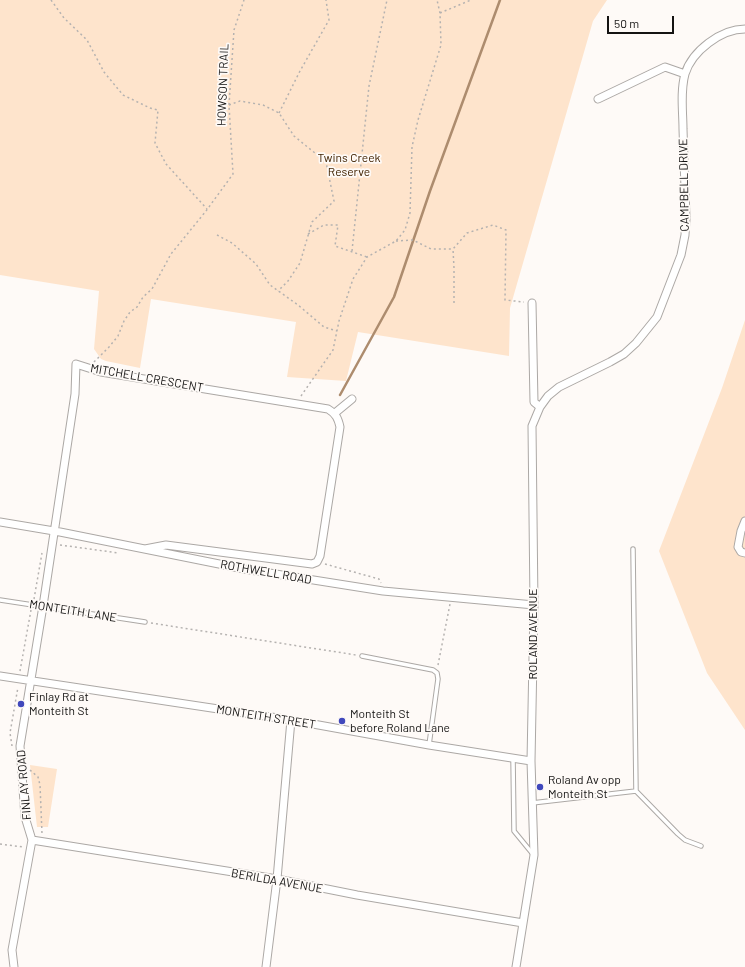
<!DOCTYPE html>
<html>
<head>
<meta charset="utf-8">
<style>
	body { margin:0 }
	#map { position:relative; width:745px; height:967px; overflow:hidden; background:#fefaf7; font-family:Barlow,sans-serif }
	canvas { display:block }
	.scale { position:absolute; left:607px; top:16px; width:67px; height:18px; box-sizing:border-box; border:2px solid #141312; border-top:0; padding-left:5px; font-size:12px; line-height:14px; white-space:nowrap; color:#141312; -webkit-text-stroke:3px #fefaf7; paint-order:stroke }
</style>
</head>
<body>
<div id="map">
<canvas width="745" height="967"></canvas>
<div class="scale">50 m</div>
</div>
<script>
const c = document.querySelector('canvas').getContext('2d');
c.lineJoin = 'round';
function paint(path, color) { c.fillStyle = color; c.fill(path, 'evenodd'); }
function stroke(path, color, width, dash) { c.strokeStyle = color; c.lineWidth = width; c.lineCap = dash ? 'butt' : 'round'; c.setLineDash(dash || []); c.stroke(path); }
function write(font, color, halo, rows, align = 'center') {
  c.font = font + ' Barlow,sans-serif'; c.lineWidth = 3.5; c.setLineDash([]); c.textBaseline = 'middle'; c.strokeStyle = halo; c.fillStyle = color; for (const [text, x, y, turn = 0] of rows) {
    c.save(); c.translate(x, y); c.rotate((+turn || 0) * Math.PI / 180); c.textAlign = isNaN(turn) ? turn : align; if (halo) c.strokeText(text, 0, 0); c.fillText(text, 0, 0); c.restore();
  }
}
paint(new Path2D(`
	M0,0H607L593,21L510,308L509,356L358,332L346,381L287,377L296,322L151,299L140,368L106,361L101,359L94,349L99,291L0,275Z
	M745,320V730L707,673L659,551L722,388Z
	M30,765L57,769L48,827H37Z`), '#fee4cc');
stroke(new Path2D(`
	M340,395L394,297L430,191L500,0`), '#ad8c6e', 2.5);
const service = new Path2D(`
	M0,600L145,622
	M362,656L433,670L437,673L438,679L429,745
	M513,758L514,831L532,853
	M636,791L678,834L685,840L701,846
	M532,803L636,791L633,549`);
const minor = new Path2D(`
	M598,99L665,67L685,74
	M532,303L534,402L540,407
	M335,413L352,399
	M745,521L741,531L738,547L741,552L745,553
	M0,522L60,532L244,569L383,591L534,605
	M0,676L291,720L429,745L531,761
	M32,840L277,879L357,895L523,923
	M14,967L12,950L32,840L25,817L20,746L43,606L75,394L76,364L101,372L328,409C336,414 338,418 340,427L320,556L317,562L312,564L166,545L145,549
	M266,967L277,879L291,720
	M516,967L534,855L531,761L534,605L532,426L540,407L548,396L559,387L610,362L624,354L636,343L657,317L681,255L685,235L686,219C685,189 684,159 683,129C683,112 680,92 685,74C692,51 721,29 745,29`);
stroke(service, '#aca8a5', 5.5);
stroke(minor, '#aca8a5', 9);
stroke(new Path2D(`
	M51,0L64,18L87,40L104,72L123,95L150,108L158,110L155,143L166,164L207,209
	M440,13L471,0
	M229,105L240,101L263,105L279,113L294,136L326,162L334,201L312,222L300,263L288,281L278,291
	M279,113L300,71L329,20L326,0
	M308,234L324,225H338L335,246L367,257
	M217,235L232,243L256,264L270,285L298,305L324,327L337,331
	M396,241L413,240L431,249H453
	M352,251L369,86L387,0
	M454,303V268L453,249L467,233L493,225L506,230L505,300L524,302
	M94,362L109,347L118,336L124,321L130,312L137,307L143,297L152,289L171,254L206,211L233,174L229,105L234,30L244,0
	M301,396L333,350L339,321L353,279L367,257L396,241L405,230L410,213L412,147L418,120L441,45L440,13L437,0
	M60,545L119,553
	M325,564L379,579L381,583
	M34,599L42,553
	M151,623L356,655
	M438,665L450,604
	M20,671L31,610
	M12,746L10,733L18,687
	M30,770L38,777L40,785L42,834
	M0,844L23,847`), '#b5b2b0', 1.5, [2, 3]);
stroke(service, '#fff', 3.5);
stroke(minor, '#fff', 7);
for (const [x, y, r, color] of [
	[21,704,4,"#4048bc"],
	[342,721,4,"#4048bc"],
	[540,787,4,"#4048bc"]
]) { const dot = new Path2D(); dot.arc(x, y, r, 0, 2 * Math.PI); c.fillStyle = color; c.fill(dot); stroke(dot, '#fefaf7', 1.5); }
write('12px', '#141312', '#fefaf7', [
	["HOWSON TRAIL",223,85,-88],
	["CAMPBELL DRIVE",684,185,-91],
	["MITCHELL CRESCENT",147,378,10],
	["ROTHWELL ROAD",266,572,10],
	["MONTEITH LANE",73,611,9],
	["ROLAND AVENUE",533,634,-90],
	["MONTEITH STREET",266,717,9],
	["FINLAY ROAD",24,785,-95],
	["BERILDA AVENUE",277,881,10]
]);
write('12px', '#412302', '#fefaf7', [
	["Twins Creek",349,158],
	["Reserve",349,172]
]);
write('12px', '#141312', '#fefaf7', [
	["Finlay Rd at",29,697],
	["Monteith St",29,711],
	["Monteith St",350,714],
	["before Roland Lane",350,728],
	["Roland Av opp",548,780],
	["Monteith St",548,794]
], 'left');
</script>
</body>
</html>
